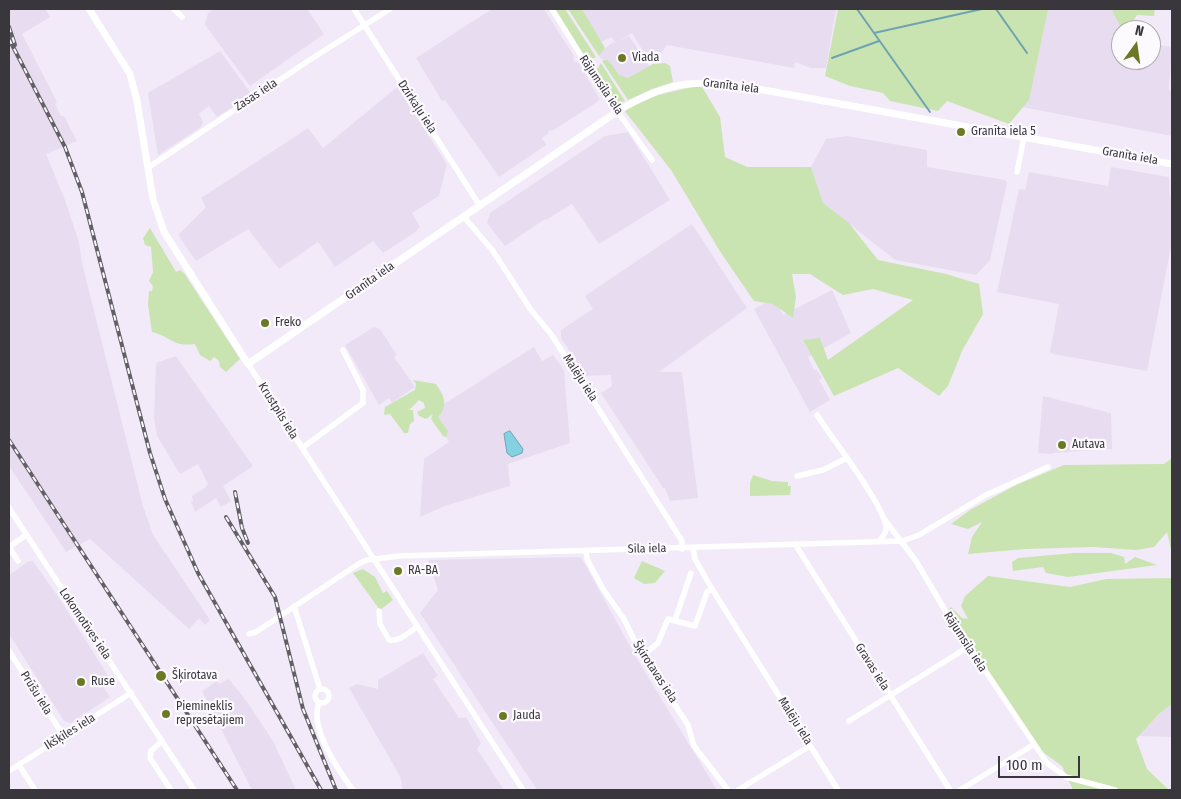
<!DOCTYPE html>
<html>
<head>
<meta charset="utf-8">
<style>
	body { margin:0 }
	#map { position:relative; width:1181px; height:799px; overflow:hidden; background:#f2eaf8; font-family:"Fira Sans Condensed",sans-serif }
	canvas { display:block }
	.frame { position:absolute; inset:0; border:10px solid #3a373c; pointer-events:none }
	.north { position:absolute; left:1111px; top:20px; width:50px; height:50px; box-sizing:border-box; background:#fdfaff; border:1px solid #afacb1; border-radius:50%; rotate:14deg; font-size:14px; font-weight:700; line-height:20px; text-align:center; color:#3a373c }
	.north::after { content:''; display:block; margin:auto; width:18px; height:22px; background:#6b7925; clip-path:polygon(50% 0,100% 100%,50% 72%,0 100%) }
	.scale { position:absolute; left:998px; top:756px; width:82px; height:22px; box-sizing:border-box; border:2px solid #3a373c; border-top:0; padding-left:6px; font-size:15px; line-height:18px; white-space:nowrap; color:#3a373c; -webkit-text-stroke:4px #fdfaff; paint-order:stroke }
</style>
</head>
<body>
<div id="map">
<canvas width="1181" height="799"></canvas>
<div class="frame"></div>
<div class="north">N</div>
<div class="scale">100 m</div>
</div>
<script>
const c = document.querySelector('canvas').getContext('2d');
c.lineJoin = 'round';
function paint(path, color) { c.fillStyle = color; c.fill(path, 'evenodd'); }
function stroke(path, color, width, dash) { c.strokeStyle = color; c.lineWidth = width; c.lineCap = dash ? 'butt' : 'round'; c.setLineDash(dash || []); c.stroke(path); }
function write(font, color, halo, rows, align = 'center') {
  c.font = font + ' "Fira Sans Condensed",sans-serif'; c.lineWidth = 4.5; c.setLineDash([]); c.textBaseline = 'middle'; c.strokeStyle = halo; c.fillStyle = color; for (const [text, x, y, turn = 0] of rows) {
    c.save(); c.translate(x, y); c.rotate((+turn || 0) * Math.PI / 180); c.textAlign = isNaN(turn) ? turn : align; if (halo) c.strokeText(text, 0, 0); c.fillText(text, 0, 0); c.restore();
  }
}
paint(new Path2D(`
	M9,9H45L50,17L22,34L57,102L55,104L61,116H64L77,141L46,154L65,200L79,242L82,263L143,506L153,535L210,620L205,625L199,618L189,629L90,539L66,552L9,466Z
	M214,9H307L324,34L250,86L205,25L208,13Z
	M492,9H544L574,56L573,61L579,63L600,100L554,130L548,131L549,133L542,138L546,145L499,177L445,100L442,101L416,58Z
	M574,9H836L826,68H811L795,62L794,68L667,45L662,52L646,56L632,33L619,41L629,36L650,67L628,79L619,76L599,56L605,48L614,42L616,44L612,37L597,44Z
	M1042,9H1127L1123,30H1121V60H1151V44L1172,47L1169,90L1172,91V136L1022,107Z
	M220,51L250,92V96L217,117L209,106L199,114L203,122L201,127L158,155L148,93Z
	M397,87L447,164L439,196L412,213L420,227L414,233L383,253L373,241L335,267L318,242L279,269L248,229L196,261L178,235L206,207L201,198L308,128L323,148Z
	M628,132L670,200L599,244L572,204L546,220L545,219L505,246L487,223L490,213L605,136Z
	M847,136L927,150V167L1005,180L1007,183L990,260L976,275L895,260L823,203L811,167L826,139Z
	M1111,167L1169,177L1170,197L1172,198V241L1147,371L1053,354L1050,352L1059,304L997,292L1019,189L1025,190L1029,172L1108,186Z
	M692,224L747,308L659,372H682L698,498L670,501L665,488H663L601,393L612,386L611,375L586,376L561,338V330L593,309L585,296Z
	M832,290L851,333L808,357L814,370L816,369L822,378L819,380L830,400L810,412L754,309L774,298L783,315Z
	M374,327L380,329L397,355L394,357L415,387L392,403L389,398L379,405L345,345Z
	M534,347L542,361L553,355L564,370L570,443L508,464L510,486L445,506L420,517L424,459L449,442L436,421L439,407Z
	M176,356L253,466L223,486L231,501L221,507L216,498L195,512L191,502L193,501L192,496L205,488L208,484L198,464L180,474L157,436L154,419L156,363Z
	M1043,396L1111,413L1112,449L1053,453L1052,454L1038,453Z
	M581,557L637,659L717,790H537L420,613L438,590L428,560Z
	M29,561H33L59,598L112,682L104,688L110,697L71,723L64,721L9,634V575Z
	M423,653L438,676L433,679L459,718L466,717L481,743L477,749L504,790H403L400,776L349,688L357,684L378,689V680Z
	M229,679L248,703L273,741L296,790H252L202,691L217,681L219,684Z
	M1172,704V737L1139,736L1159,714Z`), '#e8ddf0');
paint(new Path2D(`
	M554,9H565L596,57L592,59L584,56Z
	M568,9H582L605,48L599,56Z
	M838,9H1048L1029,100L1009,124L947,101L938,111L890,101L883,93L850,86L825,76Z
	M1104,9H1155L1154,16L1137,15L1131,25L1135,26L1136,30H1122L1112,10Z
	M605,60L609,61L619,75L628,78L653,64L665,63L670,66L673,82L652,89L628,100L602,61Z
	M601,63L625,101L619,103L614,101L596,71Z
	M701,85L720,117L725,157L747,167H811L823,203L848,222L878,260L946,274L979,284L983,314L962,351L948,386L939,396L898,368L834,396L803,340L820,338L828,360L913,300L873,289L843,295L810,274H792L796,297L793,318L773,304L754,301L721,253L671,170L624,110L658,95Z
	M150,228L176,272L180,270L184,273L240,359L226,372L220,367L219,361L214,357L210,361L200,355L195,344C172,347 172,337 152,332L148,305L149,291H152L153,286L149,281L153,272L151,247L145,245L143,238Z
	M413,380L436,384C444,396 449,405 438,417L448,431L446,437L443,436L431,419L433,414L426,419L419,416L417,412L425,408L424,403L419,400L409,410H413L414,421L410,424L408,433H404L390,414L384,415L385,407L415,390L416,384Z
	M1172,458V554L1167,532L1154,547L1136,550L1093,547L1025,549L968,554L972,537L982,522L968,529L951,524L970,510L1016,485L1064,465L1164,464Z
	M753,475L772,481L788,482V486H791L790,495L750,496V483Z
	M1074,553H1111L1124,557L1125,564L1135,557L1157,565L1068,577L1046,573L1043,567L1013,571L1012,562L1018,558Z
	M642,561L665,571L655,583L644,584L634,578Z
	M363,569L375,577L383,593L387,591L393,600L380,610L353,573Z
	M988,576L1070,587L1106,579L1172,578V704L1159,714L1136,739L1147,769L1169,790H1073L1062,766L1033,745L946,612L951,607L962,618L968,619L961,606L965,596Z`), '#c9e4b0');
const water = new Path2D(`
	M510,431L523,449L522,453L512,457L507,453L504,434Z`);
paint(water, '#84d1e3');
stroke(water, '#6ea3b1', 1);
stroke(new Path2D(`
	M857,9L930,112
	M996,9L1027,53
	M874,33L982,9
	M832,58L879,41`), '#6ea3b1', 2);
stroke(new Path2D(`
	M174,9L182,17
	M354,9L480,206
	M552,9L605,94L652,160
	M149,167L308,61L390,9
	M1017,172L1024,137
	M464,217L493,251L531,310L551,334L682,541V549
	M248,364L523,790
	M817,415C830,436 886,507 886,528C886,533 883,537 879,541
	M302,448L363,403V390L343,350
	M797,476L823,470L847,458
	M9,508L194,790
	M885,520L916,561L946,612L1047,763L1066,777L1115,790
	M795,544L950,790
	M9,547L26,535
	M9,547L18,561
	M693,548L695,559L712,589L838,790
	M586,551L587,559L603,589L624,619L640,652L688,725L694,746L728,790
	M294,606L320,689
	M379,611L380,624L389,640C399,642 409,632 417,627
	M675,620L691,573
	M249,634L256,632L360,563L367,560L399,556L902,541L919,535L986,495L1048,467
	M9,651L63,735
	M643,655L658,643L668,619L695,626L707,592L712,589
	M315 696a7 7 0 1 1 14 0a7 7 0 1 1-14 0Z
	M319,703C309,727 338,770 353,790
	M849,721L968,647
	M162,741L151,751L150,758L171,790
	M19,765L35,790
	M9,771L131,693
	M738,790L810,746
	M960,790L1033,745`), '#fff', 5.5);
stroke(new Path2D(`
	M89,9L130,74L137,101L153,199L164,232L248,364L618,111C666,82 692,79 747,87L1172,164`), '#fff', 7);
const rail = new Path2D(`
	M9,27L15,45
	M9,39L65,147L82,192L150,453L165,499L198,573L321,790
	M9,440L237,790
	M235,492L242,528L248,543
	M226,517L275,597L303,709L336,790`);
stroke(rail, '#635f66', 4);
stroke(rail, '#fdfaff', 2, [5.5]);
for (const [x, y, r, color] of [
	[622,58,5,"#6b7925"],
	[961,132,5,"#6b7925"],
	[265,323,5,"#6b7925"],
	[1062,445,5,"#6b7925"],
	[398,571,5,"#6b7925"],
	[161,676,6,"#6b7925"],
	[81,682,5,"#6b7925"],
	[166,714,5,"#6b7925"],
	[503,716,5,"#6b7925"]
]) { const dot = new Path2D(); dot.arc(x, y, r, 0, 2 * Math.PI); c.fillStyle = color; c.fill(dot); stroke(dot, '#fdfaff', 2); }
write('12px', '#3a373c', '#fdfaff', [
	["Viada",632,58],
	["Granīta iela 5",971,132],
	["Freko",275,323],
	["Autava",1072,445],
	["RA-BA",408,571],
	["Šķirotava",172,676],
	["Ruse",91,682],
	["Piemineklis",176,707],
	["represētajiem",176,721],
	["Jauda",513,716]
], 'left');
write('12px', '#3a373c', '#fdfaff', [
	["Rājumsila iela",601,85,56],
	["Granīta iela",731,86,7],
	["Zasas iela",256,95,-33],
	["Dzirkaļu iela",417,107,57],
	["Granīta iela",1130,156,10],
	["Granīta iela",370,281,-35],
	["Malēju iela",580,378,57],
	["Krustpils iela",278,411,58],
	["Sila iela",647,549,-1],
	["Lokomotīves iela",85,624,56],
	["Rājumsila iela",965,642,57],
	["Gravas iela",872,667,58],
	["Šķirotavas iela",655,672,57],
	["Prūšu iela",36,693,58],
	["Malēju iela",795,721,58],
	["Ikšķiles iela",70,732,-32]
]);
</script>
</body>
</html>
